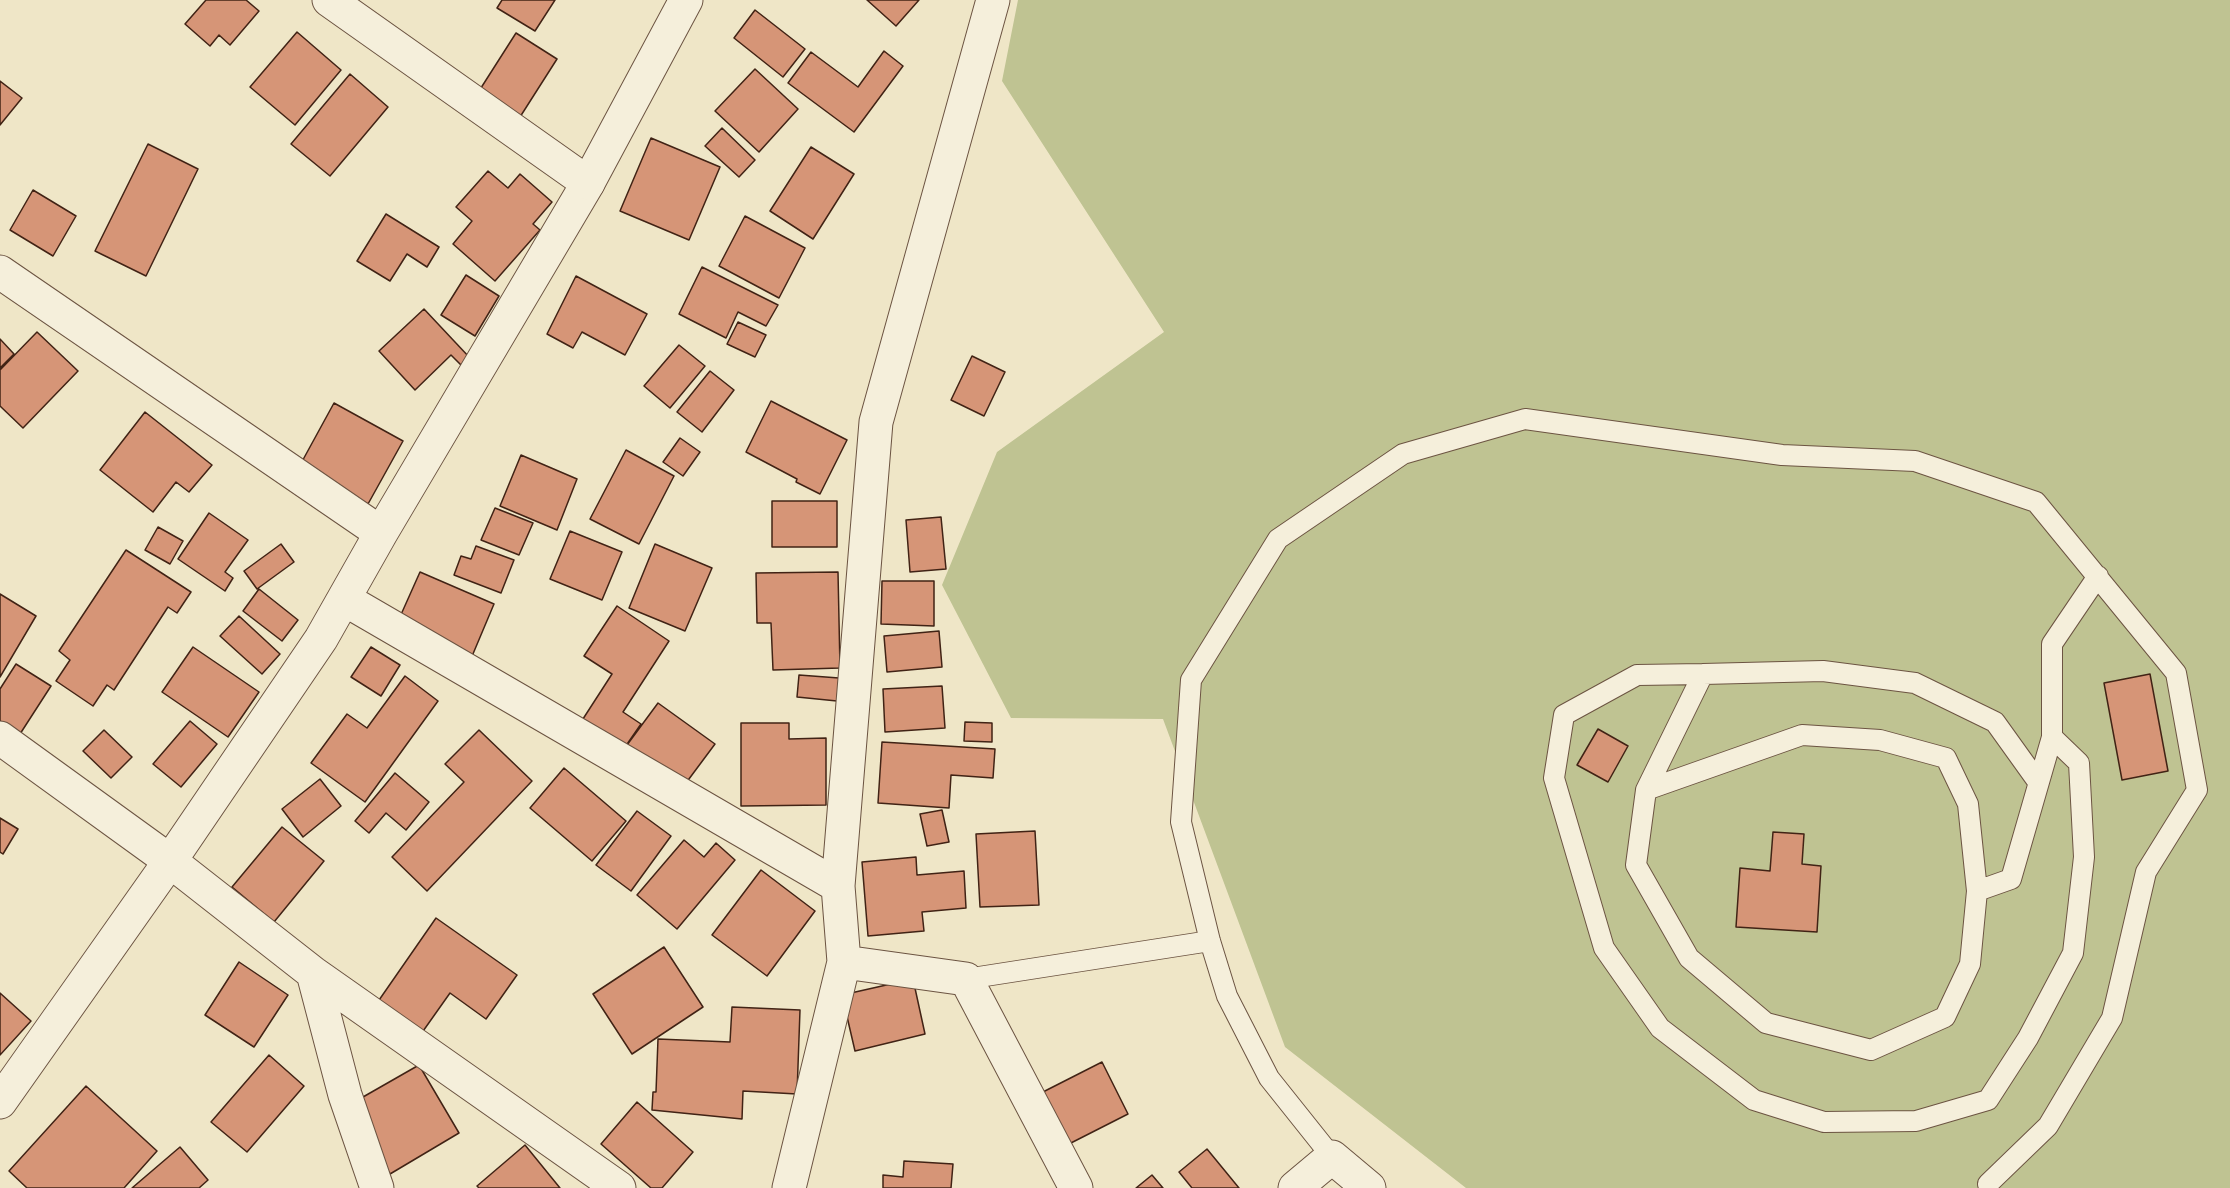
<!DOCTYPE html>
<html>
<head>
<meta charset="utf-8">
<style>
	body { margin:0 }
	canvas { display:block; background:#efe6c7 }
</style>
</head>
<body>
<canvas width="2230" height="1188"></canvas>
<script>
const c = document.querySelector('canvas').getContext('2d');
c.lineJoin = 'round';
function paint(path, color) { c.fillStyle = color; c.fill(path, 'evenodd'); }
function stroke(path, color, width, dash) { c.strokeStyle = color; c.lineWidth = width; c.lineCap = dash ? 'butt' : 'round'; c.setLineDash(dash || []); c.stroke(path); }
paint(new Path2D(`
	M1018,0H2230V1188H1466L1285,1047L1163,719L1011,718L942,585L997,452L1164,332L1002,81Z`), '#bfc392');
const building = new Path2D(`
	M206,0H246L259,11L230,45L219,35L210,46L185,24Z
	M502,0H555L535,31L497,8Z
	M867,0H919L896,26Z
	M755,10L805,49L783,77L734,38Z
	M297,32L341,70L295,125L250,87Z
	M516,33L557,59L520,117L479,91Z
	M884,51L903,66L854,132L788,83L811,52L858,87Z
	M755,69L798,109L759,152L715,111Z
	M350,74L388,107L330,176L291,144Z
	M0,81L22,98L0,125Z
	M722,128L755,160L739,177L705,146Z
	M651,138L720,167L689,240L620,211Z
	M148,144L198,169L146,276L95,251Z
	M811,147L854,174L813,239L770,211Z
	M488,171L508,188L520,174L552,202L533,224L540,230L495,281L453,244L472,221L456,207Z
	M33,190L76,216L53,256L10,230Z
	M386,214L439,247L427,267L407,254L390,281L357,261Z
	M745,216L805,248L779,298L719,266Z
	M702,267L778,305L766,326L738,312L726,338L679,314Z
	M466,275L499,296L475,336L441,315Z
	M576,276L647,314L625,355L582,332L573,348L547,334Z
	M424,309L470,358L462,366L451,355L415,390L379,351Z
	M738,322L766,335L755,357L727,344Z
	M37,332L78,371L23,428L0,406V370Z
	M0,339L14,354L0,368Z
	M679,345L705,366L670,408L644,386Z
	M972,356L1005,372L984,416L951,400Z
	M710,371L734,390L702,432L677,412Z
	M771,401L847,440L820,494L796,482L797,479L746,452Z
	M334,403L403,441L368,504L299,467Z
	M145,412L212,465L189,492L176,482L153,512L100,470Z
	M680,438L700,452L683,476L663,462Z
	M626,450L674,476L639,544L590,519Z
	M521,455L577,479L557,530L500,506Z
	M772,501H837V547H772Z
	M495,508L533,523L519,555L481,540Z
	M209,513L248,540L225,572L233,578L225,591L178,559Z
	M941,517L946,569L910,572L906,520Z
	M158,527L183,541L170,564L145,550Z
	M570,531L622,552L602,600L550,579Z
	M281,544L294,562L257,589L244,571Z
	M655,544L712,568L685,631L629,608Z
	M476,546L514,560L501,593L454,575L461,556L471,559Z
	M126,550L191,592L177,613L168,607L114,690L107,685L93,706L56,681L70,660L59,651Z
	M420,572L494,604L470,661L395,628Z
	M838,572L840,668L773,670L771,623H757L756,573Z
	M882,581H934V626L881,624Z
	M259,589L298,620L282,641L243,611Z
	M0,594L36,616L0,677Z
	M617,606L669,641L623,712L641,724L623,750L581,722L612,674L584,656Z
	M239,616L280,654L262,674L220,636Z
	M939,631L942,667L887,672L884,636Z
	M193,647L259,692L228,737L162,692Z
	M371,647L400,665L381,696L351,677Z
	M16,664L51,686L20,734L0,721V689Z
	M2150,674L2168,771L2122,780L2104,683Z
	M799,675L839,678L837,701L797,697Z
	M405,676L438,701L365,802L311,763L347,714L367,728Z
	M942,686L945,728L885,732L883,689Z
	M658,703L715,744L683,787L627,745Z
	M190,721L217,744L181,787L153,764Z
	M965,722L992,723V742L964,741Z
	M741,723H789V739L826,738V805L741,806Z
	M1598,729L1628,746L1608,782L1577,765Z
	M104,730L132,757L111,778L83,751Z
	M479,730L532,781L427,891L392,857L464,782L445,764Z
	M882,742L995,749L993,778L951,775L949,808L878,803Z
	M564,768L626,821L592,861L530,808Z
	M395,773L429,802L406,830L386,813L369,833L355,821Z
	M320,779L341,806L303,837L282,809Z
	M942,810L949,842L927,846L920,814Z
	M637,811L671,836L631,891L596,865Z
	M0,818L18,829L3,854L0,852Z
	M282,827L324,861L274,922L232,887Z
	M1035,831L1039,905L980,907L976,834Z
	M1773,832L1804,834L1802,864L1821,866L1817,932L1736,927L1740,868L1770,871Z
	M684,840L704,857L716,843L735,860L677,929L637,895Z
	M916,857L917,875L964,871L966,908L922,912L924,931L868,936L862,862Z
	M761,870L815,911L767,976L712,935Z
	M436,918L517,975L486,1019L450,993L421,1034L377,1003Z
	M664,947L703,1007L632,1054L593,994Z
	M239,962L288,995L254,1047L205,1015Z
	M913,979L925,1034L855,1051L842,995Z
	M0,993L31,1021L0,1055Z
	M732,1007L800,1010L797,1094L743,1091L742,1119L652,1110L653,1092H656L658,1039L730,1042Z
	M269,1055L304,1086L247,1152L211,1122Z
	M1102,1062L1128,1114L1065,1146L1039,1094Z
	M419,1065L459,1133L390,1174L349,1105Z
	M86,1086L157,1151L124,1188H27L9,1171Z
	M637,1102L693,1152L662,1188H651L601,1144Z
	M525,1145L560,1188H479L477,1186Z
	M180,1147L208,1180L199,1188H132Z
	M1207,1149L1239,1188H1192L1179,1172Z
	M904,1161L953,1164L951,1188H883V1175L903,1177Z
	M1152,1175L1163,1188H1136Z`);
paint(building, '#d69577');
stroke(building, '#412315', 1.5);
const service = new Path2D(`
	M1703,674L1637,675L1564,715L1554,778L1604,948L1660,1028L1754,1100L1824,1122L1916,1121L1988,1100L2028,1038L2073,953L2084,857L2079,763L2052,737
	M2038,782L1995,722L1915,683L1823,671L1703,674L1646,790L1636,865L1689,958L1766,1023L1871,1050L1945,1017L1970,964L1977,891L2011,879L2052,737V644L2098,576
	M1646,790L1802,735L1880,740L1946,758L1968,804L1977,891
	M966,979L1210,941
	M1332,1157L1269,1078L1227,996L1210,941L1181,822L1191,680L1278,539L1403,454L1525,419L1782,455L1915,461L2036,502L2176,673L2197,790L2146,872L2112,1018L2048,1126L1988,1184`);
const minor = new Path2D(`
	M0,272L381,533
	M344,599L838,886
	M0,738L170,861L313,973L619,1188
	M844,962L966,979L1076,1188
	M313,973L345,1095L377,1188
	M0,1102L170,861L321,639L381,533L588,183L686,0
	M789,1188L844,962L838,886L876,422L993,0
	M1295,1188L1332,1157L1369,1188`);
const tertiary = new Path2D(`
	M329,0L588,183`);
stroke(service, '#6c5442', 22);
stroke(minor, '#6c5442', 35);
stroke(tertiary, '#6c5442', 35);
stroke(service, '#f5efdb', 20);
stroke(minor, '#f5efdb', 33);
stroke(tertiary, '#f5efdb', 33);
</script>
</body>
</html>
